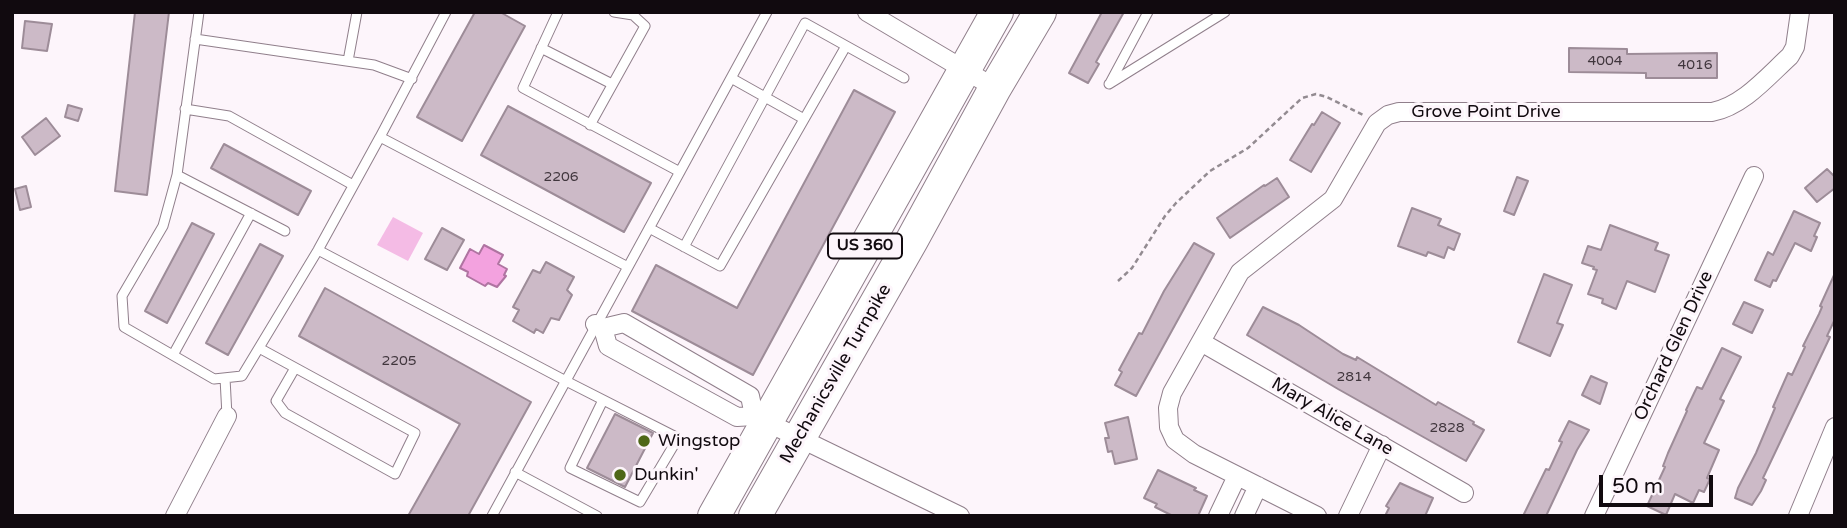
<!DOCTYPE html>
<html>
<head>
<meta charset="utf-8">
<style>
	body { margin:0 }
	#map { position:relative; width:1847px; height:528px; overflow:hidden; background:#fdf5fb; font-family:"Varela Round",sans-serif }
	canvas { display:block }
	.frame { position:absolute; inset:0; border:14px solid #110a0f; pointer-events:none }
	.scale { position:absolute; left:1599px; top:475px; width:114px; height:32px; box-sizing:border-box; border:4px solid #110a0f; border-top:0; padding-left:9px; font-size:21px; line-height:24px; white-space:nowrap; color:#110a0f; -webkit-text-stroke:5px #fdf5fb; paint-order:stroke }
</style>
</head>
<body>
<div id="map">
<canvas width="1847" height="528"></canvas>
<div class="frame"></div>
<div class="scale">50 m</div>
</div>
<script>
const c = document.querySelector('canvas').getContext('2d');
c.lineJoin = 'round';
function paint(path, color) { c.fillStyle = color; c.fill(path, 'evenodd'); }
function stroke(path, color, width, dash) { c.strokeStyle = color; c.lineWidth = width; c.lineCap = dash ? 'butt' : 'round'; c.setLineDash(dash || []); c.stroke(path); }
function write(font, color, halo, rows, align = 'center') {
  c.font = font + ' "Varela Round",sans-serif'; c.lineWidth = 6; c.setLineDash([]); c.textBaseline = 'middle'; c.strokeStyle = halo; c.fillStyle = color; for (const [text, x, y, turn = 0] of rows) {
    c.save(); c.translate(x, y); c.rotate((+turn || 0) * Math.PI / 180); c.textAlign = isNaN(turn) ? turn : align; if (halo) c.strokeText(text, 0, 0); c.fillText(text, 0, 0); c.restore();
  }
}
paint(new Path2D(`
	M393,217L423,233L408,261L377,245Z`), '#f4bbe5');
const water = new Path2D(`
	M484,245L503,255L498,264L507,269L504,275L506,276L497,287L488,283L485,286L467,276L468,272L460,268L470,249L479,254Z`);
paint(water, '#f3a2df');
stroke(water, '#af74a1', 2);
const building = new Path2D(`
	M135,12H169L147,195L115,191Z
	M475,12H500L525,26L462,141L417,117Z
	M1102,12H1124L1096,62L1099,64L1088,83L1069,73Z
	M25,21L52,24L47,51L22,48Z
	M1569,48L1627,49V54L1717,53V78H1646V73L1569,72Z
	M854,90L895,112L753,375L632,311L656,265L737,308Z
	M68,105L82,109L78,121L65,117Z
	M508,106L651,183L624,232L481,155Z
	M1322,112L1340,123L1311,172L1290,160L1312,124L1314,125Z
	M46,118L60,136L35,155L22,137Z
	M224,144L311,191L298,215L211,168Z
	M1827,169L1835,177V188L1817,202L1805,188Z
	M1517,177L1528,181L1514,215L1504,211Z
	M1277,178L1289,197L1230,238L1217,218L1264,185L1265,186Z
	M26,186L31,207L20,210L15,189Z
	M1412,208L1441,219L1438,225L1460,234L1454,250L1448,247L1444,258L1428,252L1426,256L1398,246Z
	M1794,211L1820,223L1814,236L1817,237L1811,251L1795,243L1776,281L1773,280L1770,287L1755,280L1768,252L1773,255Z
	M192,223L214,234L167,323L145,311Z
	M1610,225L1658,243L1655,250L1669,255L1655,292L1627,281L1616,309L1602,303L1603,299L1588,294L1597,270L1593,269L1594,267L1582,263L1588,246L1601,250Z
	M442,228L464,240L447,270L425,259Z
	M1194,243L1214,254L1136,396L1115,385L1122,372L1119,370L1139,333L1142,334L1164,291Z
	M260,244L283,256L228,355L206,343Z
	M546,262L574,277L567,290L572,295L559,320L551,318L543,333L536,329L534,333L513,321L519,310L513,307L533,270L540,273Z
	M1835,273V319L1827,336L1830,337L1763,478L1766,480L1761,491L1752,505L1735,498L1738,488L1756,453L1775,408L1773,407L1788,373L1792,375L1805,347L1803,346L1819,314L1822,307L1820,306Z
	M1544,274L1572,285L1557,323L1563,325L1550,356L1518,342Z
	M325,288L531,402L468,516H408L460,424L299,336Z
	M1744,302L1763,310L1752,333L1733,324Z
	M1263,307L1299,325L1343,354L1356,360L1357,357L1436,405L1438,402L1474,422L1473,424L1484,430L1466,461L1338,389L1247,335Z
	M1722,348L1741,357L1720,399L1724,401L1704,443L1719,450L1707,478L1710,479L1704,492L1699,490L1693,503L1675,494L1666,515L1647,506L1665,467L1663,466L1668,453L1687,411L1686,410L1697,387L1702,389Z
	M1591,376L1607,383L1600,404L1582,395Z
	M615,414L653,433L625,487L587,468Z
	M1128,417L1137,459L1115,464L1112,451L1108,452L1105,438H1109L1105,423Z
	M1569,421L1589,430L1577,450L1546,516H1523L1546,469L1549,470L1562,442L1559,441Z
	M1158,470L1196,488L1194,490L1207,496L1198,516H1173L1155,507L1157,504L1144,498Z
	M1400,483L1433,498L1425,516H1385L1389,508L1386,506Z`);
paint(building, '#ccbac7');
stroke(building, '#9d8c98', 2);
const lane = new Path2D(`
	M199,12L177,175L163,226L122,296L124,327L214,379L242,376L318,250L380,137L628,267L492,516
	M558,12L523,88L680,172
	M195,39L374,65L412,79
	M541,48L612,84
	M348,61L357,12
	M731,78L804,119
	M1110,83L1148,12
	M1109,84L1225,12
	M185,109L229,116L353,185
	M590,125L645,26L633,15L614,12
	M380,137L446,12
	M177,175L285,231
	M649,228L720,266L846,46
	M684,247L805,23L904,78
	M318,250L566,381L678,438L640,502L570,468L603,400
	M628,267L767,12
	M259,348L415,433L395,474L285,413L276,401L295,368
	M173,355L251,213
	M225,378L227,416
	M515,472L597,516`);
const street = new Path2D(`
	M867,12L995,88
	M595,324L603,328L608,346L737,417L754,416L960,516
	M603,328L624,323L750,396L754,416
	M1201,342L1464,493
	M175,516L227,416
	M1218,516L1237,476
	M1244,516L1258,486
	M1317,516L1194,454L1175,440L1169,427L1168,408L1172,393L1240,272L1333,199L1377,123L1388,115L1399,112H1712C1743,106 1767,77 1790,56L1795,47L1800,12
	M1348,516L1382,445
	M1594,516L1754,176
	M1798,516L1835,427`);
const highway = new Path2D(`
	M714,516L997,12
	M755,516L912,240L995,88L1040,12`);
stroke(lane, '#907f8b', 11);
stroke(street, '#907f8b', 20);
stroke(highway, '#907f8b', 34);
stroke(new Path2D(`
	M1118,281L1132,268L1165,216L1176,203L1210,171L1248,148L1302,98L1316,94L1327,97L1363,115`), '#938b91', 2.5, [5, 3.5]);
stroke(lane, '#fff', 9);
stroke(street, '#fff', 18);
stroke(highway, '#fff', 32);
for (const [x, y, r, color] of [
	[644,441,7,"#4e6717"],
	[620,475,7,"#4e6717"]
]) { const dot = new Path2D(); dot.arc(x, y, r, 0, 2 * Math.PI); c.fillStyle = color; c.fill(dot); stroke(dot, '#fdf5fb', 2.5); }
write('14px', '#40363d', null, [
	["4004",1605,61],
	["4016",1695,65],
	["2206",561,177],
	["2205",399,361],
	["2814",1354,377],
	["2828",1447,428]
]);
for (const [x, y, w] of [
	[865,246,74]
]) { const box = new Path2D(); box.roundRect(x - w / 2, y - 12.5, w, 25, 5); c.fillStyle = '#fdf5fb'; c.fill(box); stroke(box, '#110a0f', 2); }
write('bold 16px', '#110a0f', null, [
	["US 360",865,246]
]);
write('18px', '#110a0f', '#fdf5fb', [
	["Grove Point Drive",1486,112],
	["Orchard Glen Drive",1674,346,-65],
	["Mechanicsville Turnpike",836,374,-60],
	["Mary Alice Lane",1332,417,30]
]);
write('18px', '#110a0f', '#fdf5fb', [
	["Wingstop",658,441],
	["Dunkin'",634,475]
], 'left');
</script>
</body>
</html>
